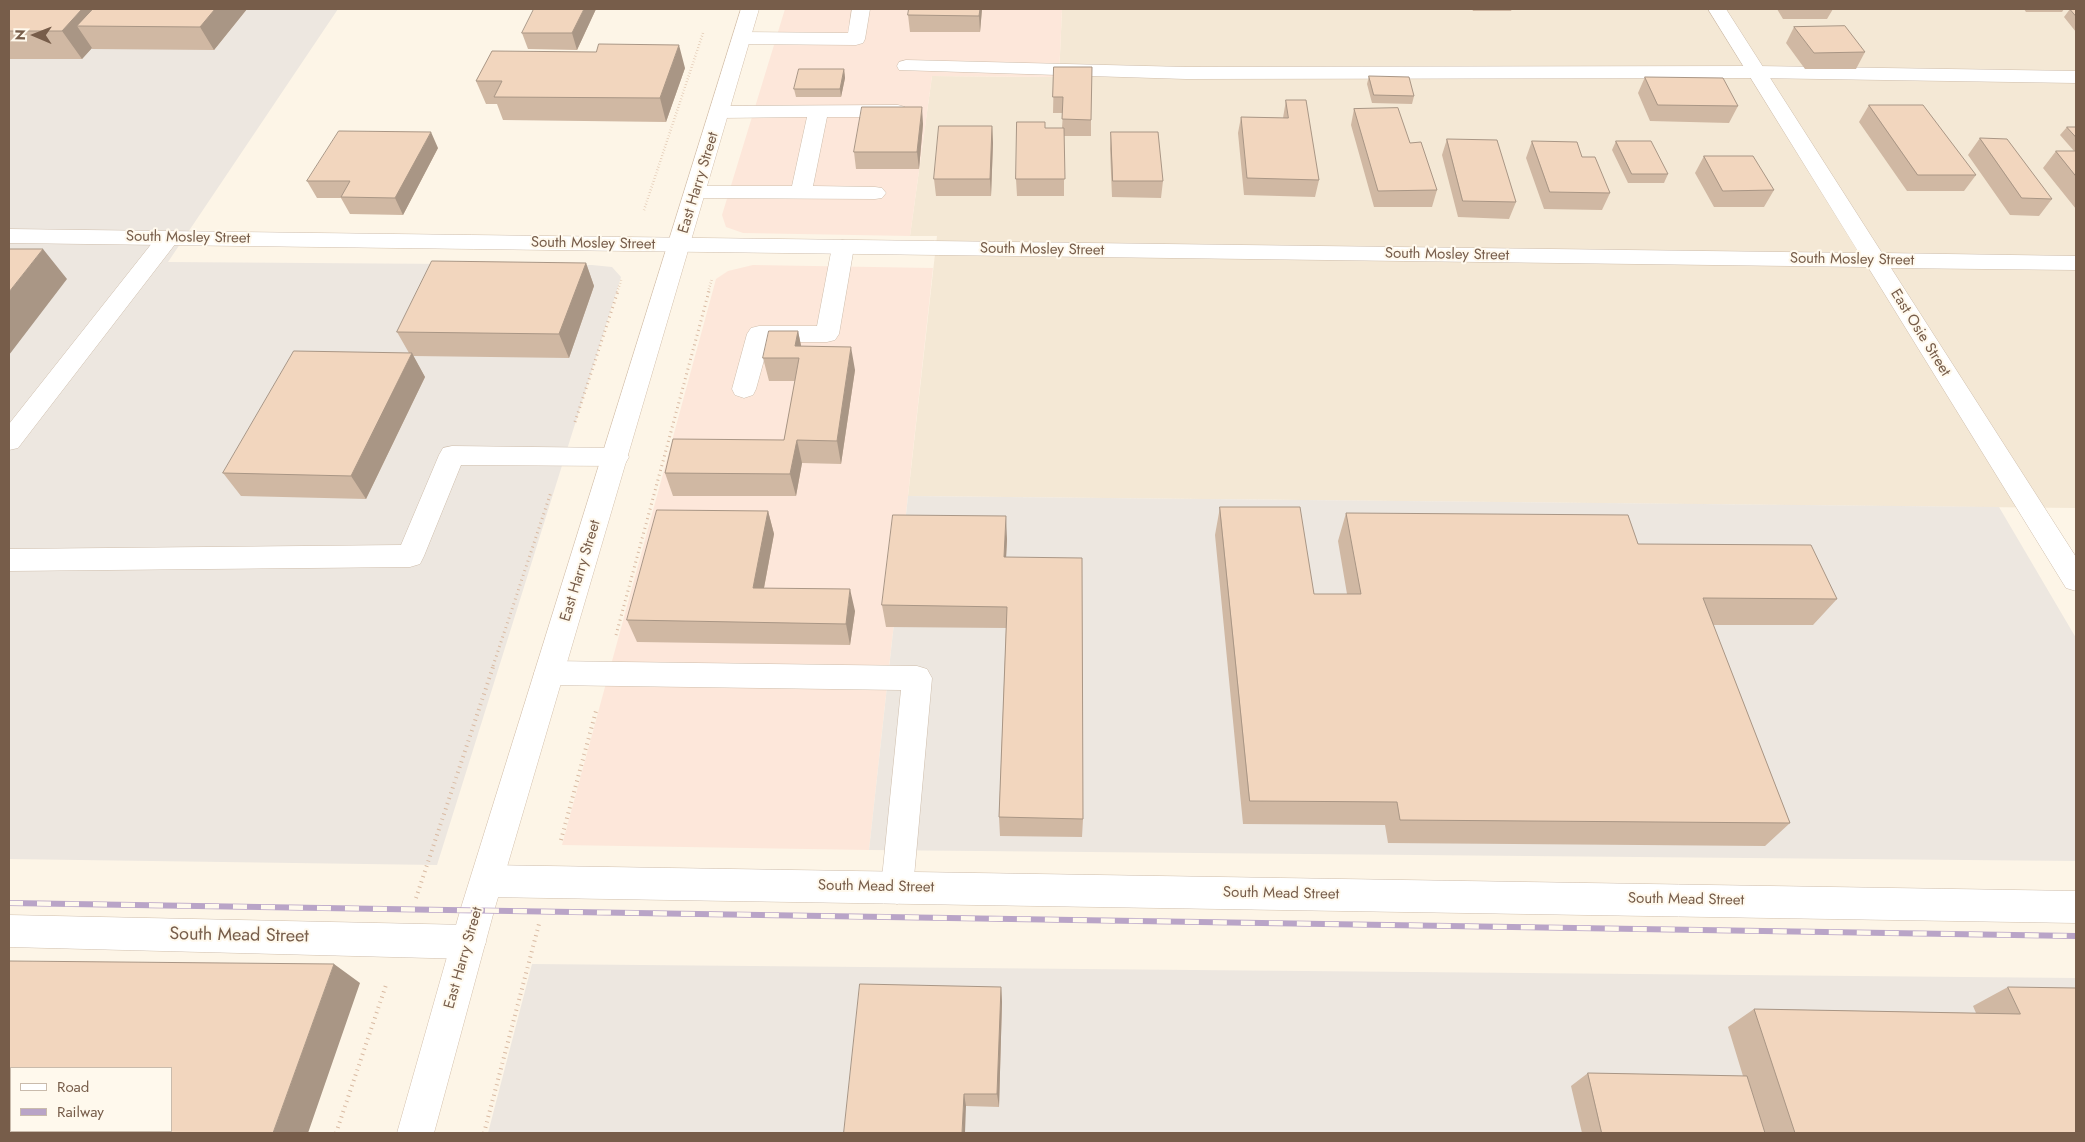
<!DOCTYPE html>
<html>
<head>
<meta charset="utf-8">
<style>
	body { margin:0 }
	#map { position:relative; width:2085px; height:1142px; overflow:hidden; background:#fdf5e7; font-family:Jost,sans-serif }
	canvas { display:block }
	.frame { position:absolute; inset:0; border:10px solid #775d4a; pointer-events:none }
	.legend { position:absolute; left:10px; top:1067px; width:162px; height:65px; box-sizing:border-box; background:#fff9ed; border:1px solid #c9bbac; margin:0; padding:6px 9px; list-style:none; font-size:15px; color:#775d4a }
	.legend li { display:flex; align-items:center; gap:10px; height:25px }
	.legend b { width:25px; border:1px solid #c9bbac }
	.north { position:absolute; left:10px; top:10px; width:50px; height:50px; -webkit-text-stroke:4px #fff9ed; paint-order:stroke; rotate:271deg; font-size:14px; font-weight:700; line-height:20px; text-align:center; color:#775d4a }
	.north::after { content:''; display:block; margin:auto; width:18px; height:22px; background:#775d4a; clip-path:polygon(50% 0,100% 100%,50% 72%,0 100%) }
</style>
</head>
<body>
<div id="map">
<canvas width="2085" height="1142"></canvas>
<div class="frame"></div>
<ul class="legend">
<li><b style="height:6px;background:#fff"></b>Road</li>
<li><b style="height:6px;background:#b9a4c7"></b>Railway</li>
</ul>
<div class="north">N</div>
</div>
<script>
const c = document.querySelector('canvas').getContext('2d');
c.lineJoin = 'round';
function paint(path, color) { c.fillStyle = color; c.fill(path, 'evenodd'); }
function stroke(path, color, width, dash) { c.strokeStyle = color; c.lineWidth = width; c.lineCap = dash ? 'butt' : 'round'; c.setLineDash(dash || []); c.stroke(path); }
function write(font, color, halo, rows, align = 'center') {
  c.font = font + ' Jost,sans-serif'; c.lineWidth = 4; c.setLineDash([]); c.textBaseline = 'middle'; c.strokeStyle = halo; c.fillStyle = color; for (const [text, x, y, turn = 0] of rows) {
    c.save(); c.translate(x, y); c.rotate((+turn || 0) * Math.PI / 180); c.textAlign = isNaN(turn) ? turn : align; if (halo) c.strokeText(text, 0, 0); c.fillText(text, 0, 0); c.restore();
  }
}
paint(new Path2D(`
	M1062,9H2076V508L908,496L937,236H910L932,76L1059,77Z`), '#f4e8d5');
paint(new Path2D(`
	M785,9H1062L1059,77L932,76L910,236L743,233L726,227L722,215Z
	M753,265L933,268L869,850L562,845L716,279L728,271Z`), '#fde7da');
paint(new Path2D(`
	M9,9H338L168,262L592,265L612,267L621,277L437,865L9,859Z
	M908,496L1999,507L2076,638V861L869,850Z
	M532,964L2076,978V1133H488Z`), '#ede7e0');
const lane = new Path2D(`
	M852,9H870L865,39L863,43L856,45L742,44L735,42L733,38L735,34L742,32L848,33Z
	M906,60L1186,67L1756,66L2076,71V83L1756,78L1186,79L899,70L897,66L899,62Z
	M898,105L905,107L908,111L905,115L898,117H827L813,186L875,187L882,188L886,193L882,198L875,199L696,198L689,197L685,192L689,187L696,186H792L807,117L720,118L713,116L710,112L713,108L720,106Z
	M168,231L176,233L179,238L176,243L18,448L9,450V424L160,233Z
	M843,240L851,242L854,247L839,334L835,340L827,342H769L756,389L753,395L744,398L735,395L732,389L747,334L751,328L759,326H817L832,247L835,242Z
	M452,446L616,448L625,450L629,457L625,464L616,466L461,465L424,556L420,564L410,567L9,571V549L401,545L439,455L443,448Z
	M549,661L917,666L927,669L932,678L913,888L909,899L897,904L885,899L881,888L901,690L549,685L539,682L534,673L539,664Z`);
const street = new Path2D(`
	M1708,9H1726L1882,253L2076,256V270L1891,268L2076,557V591L2066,588L1868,267L9,243V229L1859,253Z
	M486,865L2076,891V923L486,897L474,892L470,881L474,870Z
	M9,915L469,925L481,930L486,942L481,954L469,959L9,947Z`);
const secondary = new Path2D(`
	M741,9H759L494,911L434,1133H397L460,911Z`);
stroke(lane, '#cfbeac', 1);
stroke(street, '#cfbeac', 1);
stroke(secondary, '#d4c0ac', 1);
stroke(new Path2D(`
	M644,210L703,33
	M617,292L622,278
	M708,292L712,279`), '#d8b9a1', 2.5, [0.5, 2.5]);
stroke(new Path2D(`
	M575,422L618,291
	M616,635L709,291
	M493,666L551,492`), '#d8b9a1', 3, [1, 4]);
stroke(new Path2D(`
	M561,840L596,711
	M416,898L494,664
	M336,1133L387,982
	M484,1133L539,924`), '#d8b9a1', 4, [1, 4.5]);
paint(lane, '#fff');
paint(street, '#fff');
paint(secondary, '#fff');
const rail = new Path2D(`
	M9,903L2076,936`);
stroke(rail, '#b9a4c7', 6);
stroke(rail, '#fff9ed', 4.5, [14]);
paint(new Path2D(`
	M9,9H247L214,50L92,49V48L82,59H9Z
	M596,9L577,50L528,49L522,33Z
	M982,9L980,32H910L908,15Z
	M1400,9H1437V10Z
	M1472,9H1512L1511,11H1473Z
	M1777,9H1833L1827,19H1783Z
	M2024,9H2064L2062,12H2026Z
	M2070,9H2076V32L2064,17Z
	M1794,27L1865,52L1856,69H1805L1786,43Z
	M1054,67L1091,120V136H1064V196H1017L1016,179L1045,128H1062L1063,113H1053Z
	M685,68L666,122L503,120L497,104H486L476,81Z
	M844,69L845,78L841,97H796L794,89Z
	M1369,76L1414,96L1412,104L1372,103L1367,84Z
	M1645,77L1738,106L1729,123L1650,121L1638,93Z
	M1286,100L1319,180L1315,197L1244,195L1238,133L1241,117L1283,118Z
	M1869,105L1976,175L1964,191H1907L1859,122Z
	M1354,109L1410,143L1437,190L1432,207H1374L1351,125Z
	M923,124L919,169H856L854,152Z
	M992,126L993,143L991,196H936L934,179Z
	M2067,127H2076V209L2043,168L2056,151H2074L2060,135Z
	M1111,132L1163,181L1161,198L1112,197L1110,149Z
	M1980,138L2052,199L2039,216L2010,215L1968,155Z
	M1447,139L1516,202L1509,219L1458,217L1442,155Z
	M1532,141L1582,157L1610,193L1602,210L1544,209L1526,158Z
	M1616,141L1668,174L1664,183H1628L1612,150Z
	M438,148L403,215L350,214L341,198H317L307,181Z
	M1704,156L1774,190L1764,207H1714L1695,173Z
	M586,263L594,286L569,358L413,356L425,377L366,499L241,496L223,473L409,353L397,332Z
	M798,331L801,346L855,370L841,464L802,463L796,496H673L665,473L784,440L795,381H769L763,358Z
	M1220,507L1314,594H1347L1338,541L1346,513L1638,544L1837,599L1813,625H1713L1790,823L1765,846L1388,843L1385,825L1243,824L1215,535Z
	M768,511L774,534L764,588L855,611L850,645L637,642L627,620Z
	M1007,539L1006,557L1083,819L1082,837L1000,836L999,817L1006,628L886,627L882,605Z
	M1001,987L1002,1002L999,1107L966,1106L844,1133Z
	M2008,987L2076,1133H1582L1571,1086L1588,1073L1743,1076L1728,1027L1754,1009L1976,1013L1973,1006Z`), '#d0b8a3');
paint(new Path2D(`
	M82,9H126L77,26L92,48L82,59L62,31Z
	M215,9H247L214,50L200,27Z
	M584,9H596L577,50L572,33Z
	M980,9H982L980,32L979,16Z
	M679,45L685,68L666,122L660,98Z
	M844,69L845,78L841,97L840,89Z
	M922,107L923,124L919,169L917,152Z
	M992,126L993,143L991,196L990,179Z
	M431,132L438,148L403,215L395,198Z
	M43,249L67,279L9,355V292Z
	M586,263L594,286L569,358L559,334Z
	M798,331L803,355L799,358L795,346Z
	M851,347L855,370L841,464L837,441Z
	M412,353L425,377L366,499L351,476Z
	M797,440L802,463L796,496L790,474Z
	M768,511L774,534L760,609L753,588Z
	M1006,516L1007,539L1005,579L1004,557Z
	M850,589L855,611L850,645L846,624Z
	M334,964L360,983L308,1133H273Z
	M1001,987L1002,1002L999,1107L997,1094Z
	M964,1094L966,1106L965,1133H962Z`), '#a99685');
const building = new Path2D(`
	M9,9H82L62,31H9Z
	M93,9H215L200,27L77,26Z
	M534,9H584L572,33H522Z
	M909,9H980L979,16L908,15Z
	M2070,9H2076V16Z
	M1845,26L1865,52L1814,53L1794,27Z
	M599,44L679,45L660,98L494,97L502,81H476L492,51L596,52Z
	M1054,67H1092L1091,120L1062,119L1063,97H1053Z
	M799,69H844L840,89H794Z
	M1369,76L1409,77L1414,96L1374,95Z
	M1645,77L1723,78L1738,106L1658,105Z
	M1286,100H1306L1319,180L1247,178L1241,117L1288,118Z
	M1869,105H1923L1976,175H1918Z
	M862,107H922L917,152H854Z
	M1398,108L1410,143L1421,142L1437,190L1378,191L1354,109Z
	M1017,122H1045V128H1064L1065,179H1016Z
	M939,126H992L990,179H934Z
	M2067,127H2076V137Z
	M339,131L431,132L395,198L341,197L350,181H307Z
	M1111,132H1158L1163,181H1113Z
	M1980,138L2007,139L2052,199L2022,198Z
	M1447,139L1497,140L1516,202L1463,201Z
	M1532,141L1577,142L1582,157H1595L1610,193L1550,192Z
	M1616,141H1651L1668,174H1632Z
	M2056,151H2076V176Z
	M1704,156H1753L1774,190L1723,191Z
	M9,249H43L9,292Z
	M432,261L586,263L559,334L397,332Z
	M769,331H798L795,346L851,347L837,441L797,440L790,474L665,473L673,439L784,440L799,358H763Z
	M294,351L412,353L351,476L223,473Z
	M1220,507H1300L1314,594H1361L1346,513L1628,515L1638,544L1811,545L1837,599L1703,598L1790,823L1400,820L1397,802L1250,801Z
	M657,510L768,511L753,588L850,589L846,624L627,620Z
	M893,515L1006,516L1004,557L1082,558L1083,819L999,817L1007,607L882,605Z
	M9,961L334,964L273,1133H9ZM11,1068H171V1131H11Z
	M860,984L1001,987L997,1094H964L962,1133H844Z
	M2008,987L2076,988V1133H1795L1754,1009L2020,1014Z
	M1588,1073L1747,1076L1765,1133H1602Z`);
paint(building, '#f2d6be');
stroke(building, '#a99685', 1);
write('15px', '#775d4a', '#fff9ed', [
	["East Harry Street",699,183,-73],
	["South Mosley Street",188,238,1],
	["South Mosley Street",593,244,1],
	["South Mosley Street",1042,250,1],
	["South Mosley Street",1447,255,1],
	["South Mosley Street",1852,260,1],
	["East Osie Street",1920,333,58],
	["East Harry Street",581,571,-73],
	["South Mead Street",876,887,1],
	["South Mead Street",1281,894,1],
	["South Mead Street",1686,900,1],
	["East Harry Street",464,958,-74]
]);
write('18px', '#775d4a', '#fff9ed', [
	["South Mead Street",239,936,1]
]);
</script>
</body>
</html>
